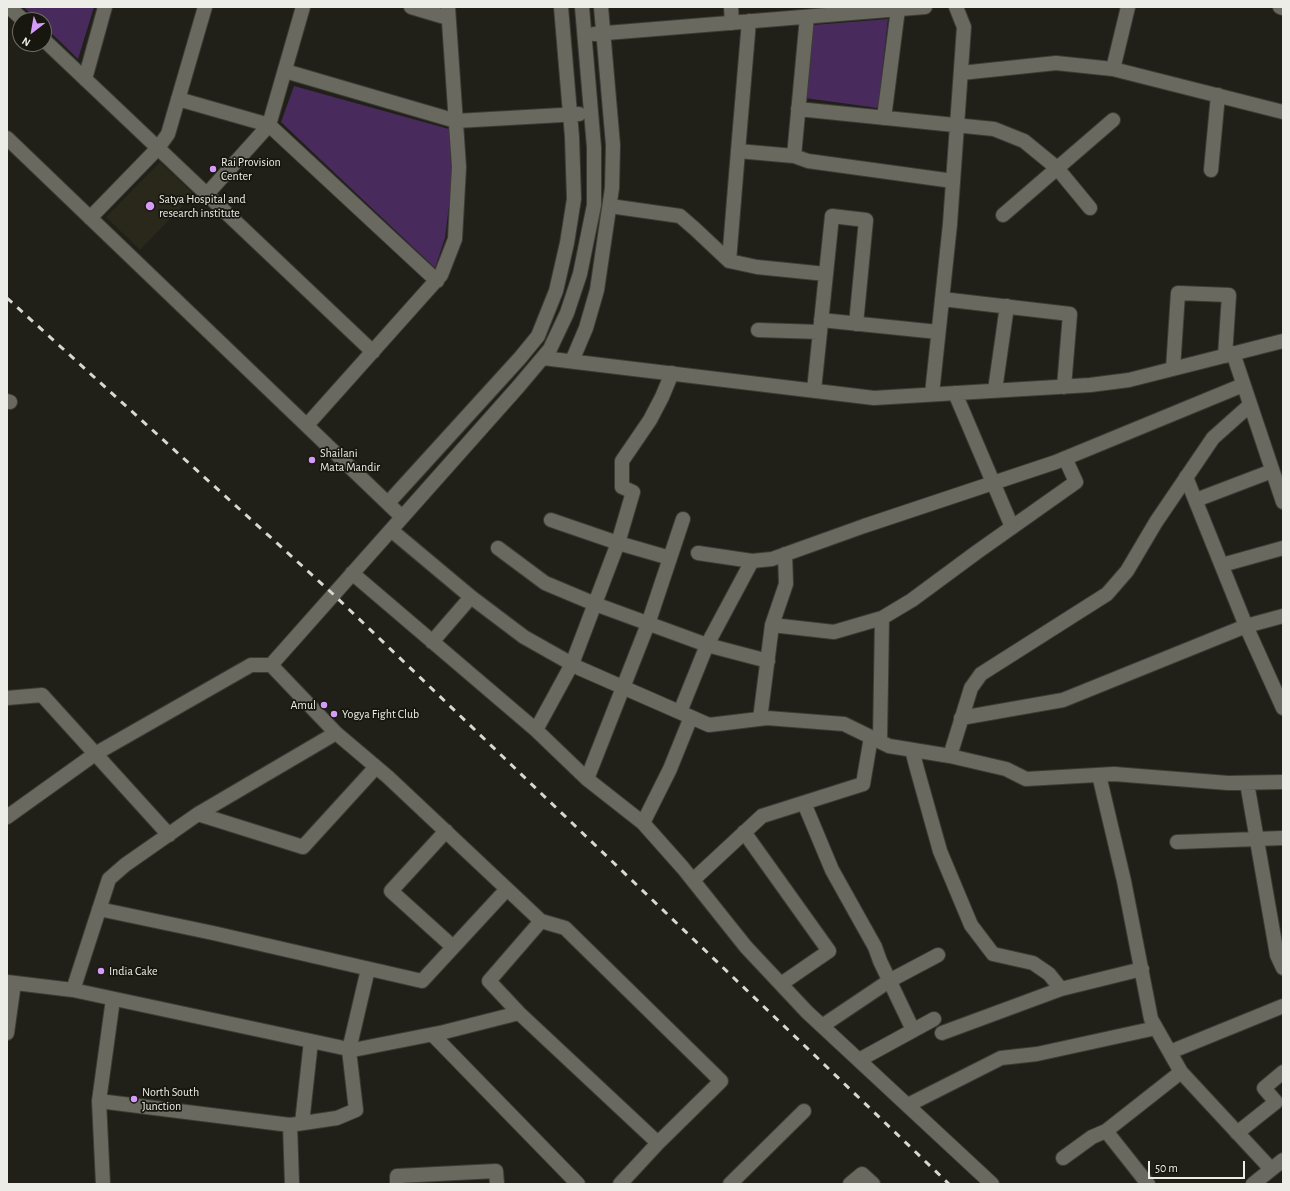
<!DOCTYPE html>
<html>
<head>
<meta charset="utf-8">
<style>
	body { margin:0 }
	#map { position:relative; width:1290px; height:1191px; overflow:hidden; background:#202019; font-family:"Alegreya Sans",sans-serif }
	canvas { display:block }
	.frame { position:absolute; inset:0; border:8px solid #edede8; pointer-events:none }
	.north { position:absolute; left:12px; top:12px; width:40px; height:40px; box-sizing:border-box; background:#171710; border:1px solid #6d6d66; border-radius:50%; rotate:211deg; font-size:11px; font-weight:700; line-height:16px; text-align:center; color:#edede8 }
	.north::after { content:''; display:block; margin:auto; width:14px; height:18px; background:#d59bfa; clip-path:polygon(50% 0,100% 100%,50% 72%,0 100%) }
	.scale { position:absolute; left:1148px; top:1161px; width:97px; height:18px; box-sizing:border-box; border:2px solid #edede8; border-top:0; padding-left:5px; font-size:12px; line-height:14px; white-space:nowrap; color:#edede8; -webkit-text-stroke:3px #171710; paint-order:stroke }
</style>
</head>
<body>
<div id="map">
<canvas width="1290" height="1191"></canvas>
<div class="frame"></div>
<div class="north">N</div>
<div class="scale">50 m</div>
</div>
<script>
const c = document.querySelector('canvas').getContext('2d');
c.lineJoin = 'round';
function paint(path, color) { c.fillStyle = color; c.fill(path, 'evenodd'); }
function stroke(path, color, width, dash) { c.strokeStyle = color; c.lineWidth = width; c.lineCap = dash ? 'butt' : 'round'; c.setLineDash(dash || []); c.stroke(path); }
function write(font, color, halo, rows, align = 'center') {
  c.font = font + ' "Alegreya Sans",sans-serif'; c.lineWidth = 3.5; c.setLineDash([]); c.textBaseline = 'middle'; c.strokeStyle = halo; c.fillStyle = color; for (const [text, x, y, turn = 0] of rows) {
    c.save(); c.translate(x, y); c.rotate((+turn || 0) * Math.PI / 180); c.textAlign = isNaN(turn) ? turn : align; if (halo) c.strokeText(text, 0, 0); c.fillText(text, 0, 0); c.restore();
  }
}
paint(new Path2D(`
	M160,162L194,194L140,250L106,217Z`), '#29281b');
paint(new Path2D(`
	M24,7H94L78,59L44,26V20H37Z
	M888,19L878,108L805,98L813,25Z
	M294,86L449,129L452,181L445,238L435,268L281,122Z`), '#492a5c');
const minor = new Path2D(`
	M9,7L23,20
	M411,7L448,18
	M731,7L732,23
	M1280,7L1283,8
	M594,34L925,7
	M44,40L373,352
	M1113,69L1128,7
	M285,71L456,121L579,114
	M961,73L1056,63L1113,69L1283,112
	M85,79L105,7
	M178,99L269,125L437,281
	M798,109L994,129L1024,141L1057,168L1090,208
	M884,118L898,9
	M7,138L402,517
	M738,151L749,21
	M794,156L808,161L953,181
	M1211,170L1218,95
	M207,194L269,125L303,7
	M610,206L680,216L695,229L729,261L757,267L826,274
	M1003,215L1113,120
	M90,218L158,148L168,134L205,7
	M729,261L738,151L794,156L807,17
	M942,299L1070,314L1064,387
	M821,320L938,332
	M758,330L820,332
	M1233,353L1283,502
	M543,358L874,398L1090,385L1129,380L1283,341
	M572,361L586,328L597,290L612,188L613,145L601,7
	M1173,369L1178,293L1229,295L1225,356
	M814,390L832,216L866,220L856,324
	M995,390L1007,306
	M955,393L1012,527
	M932,394L950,224L964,27L956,7
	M7,401L10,402
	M307,425L441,275L455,239L459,167L448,7
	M1186,477L1246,626L1283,708
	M1196,500L1272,471
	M388,503L520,358L538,336L556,291L567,243L574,199L572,137L561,7
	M551,520L618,543L670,558
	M391,530L471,597L524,637L579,668L709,725L767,718L844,724L889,746L950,756L1006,769L1026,779L1114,774L1228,783L1283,782
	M498,548L545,583L595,604L707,645L768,661
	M698,553L752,561L772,559L864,526L1056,462L1243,385
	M1222,565L1283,548
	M352,573L536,730L587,779L643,823L683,868L746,947L807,1012L992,1184
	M772,625L834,632L882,618L912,600L977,552L1076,482L1065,458
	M432,642L471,597
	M7,698L42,695L169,835
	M680,712L707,645L752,561
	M961,718L1063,700L1246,626L1283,616
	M760,719L772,625L786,584L785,554
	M536,730L572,664L618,543L633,492L622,487V461L650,420L662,397L672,373
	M336,733L388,777L541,921L565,928L721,1081L658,1143L620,1184
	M880,741L882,618
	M912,750L917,769L940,851L971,925L993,954L1033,963L1049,974L1061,989L1142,969
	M950,756L971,688L981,674L1107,594L1127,571L1156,522L1213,438L1250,405
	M1099,775L1124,881L1151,1019L1181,1072L1271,1169
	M587,779L648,624L683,519
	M1247,783L1277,955L1283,968
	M804,803L832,870L875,947L880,961L913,1030
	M198,814L303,847L376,767
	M7,817L95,754L251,665H271
	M643,823L670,769L691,717
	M446,831L391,891L453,947
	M744,832L829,951L781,984
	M1177,842L1283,838
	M693,880L762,816L863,784L871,737
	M99,909L213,933L422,981L507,889
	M541,921L489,981L519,1013L658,1143
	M7,982L73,990L109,879L125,865L198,814L336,733L271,665L518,387L550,349L567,313L580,274L594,205V147L582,7
	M73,990L353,1050L444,1032L519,1013
	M822,1026L889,981L938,955
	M7,1033L14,983
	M942,1033L1061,989
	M433,1035L578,1184
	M1170,1052L1283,1006
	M859,1060L934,1019
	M99,1101L290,1125L337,1118L356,1110L349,1050L368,969
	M908,1105L1001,1058L1037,1054L1156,1028
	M302,1123L311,1041
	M290,1125L292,1184
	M1106,1131L1148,1184
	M1237,1133L1276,1102L1264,1088L1283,1072
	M1063,1158L1092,1137L1106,1131L1181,1072
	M103,1184L99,1101L113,999
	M397,1184V1176L496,1171L497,1184
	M730,1184L804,1111
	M850,1184L862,1174L873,1184
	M1253,1184L1283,1160`);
stroke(minor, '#3c3c36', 16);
stroke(minor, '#696960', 14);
stroke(new Path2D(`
	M7,298L333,594L949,1184`), '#d8d8d2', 3, [7, 7]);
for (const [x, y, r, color] of [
	[213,169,4,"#d59bfa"],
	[150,206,5,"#d59bfa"],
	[312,460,4,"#d59bfa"],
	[324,705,4,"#d59bfa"],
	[334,714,4,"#d59bfa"],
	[101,971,4,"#d59bfa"],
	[134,1099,4,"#d59bfa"]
]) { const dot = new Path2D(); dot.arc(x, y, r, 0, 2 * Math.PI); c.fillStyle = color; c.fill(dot); stroke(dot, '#171710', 1.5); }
write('12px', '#edede8', '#171710', [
	["Rai Provision",221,162],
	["Center",221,176],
	["Satya Hospital and",159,199],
	["research institute",159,213],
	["Shailani",320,453],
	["Mata Mandir",320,467],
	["Amul",316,705,"right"],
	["Yogya Fight Club",342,714],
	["India Cake",109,971],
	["North South",142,1092],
	["Junction",142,1106]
], 'left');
</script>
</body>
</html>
